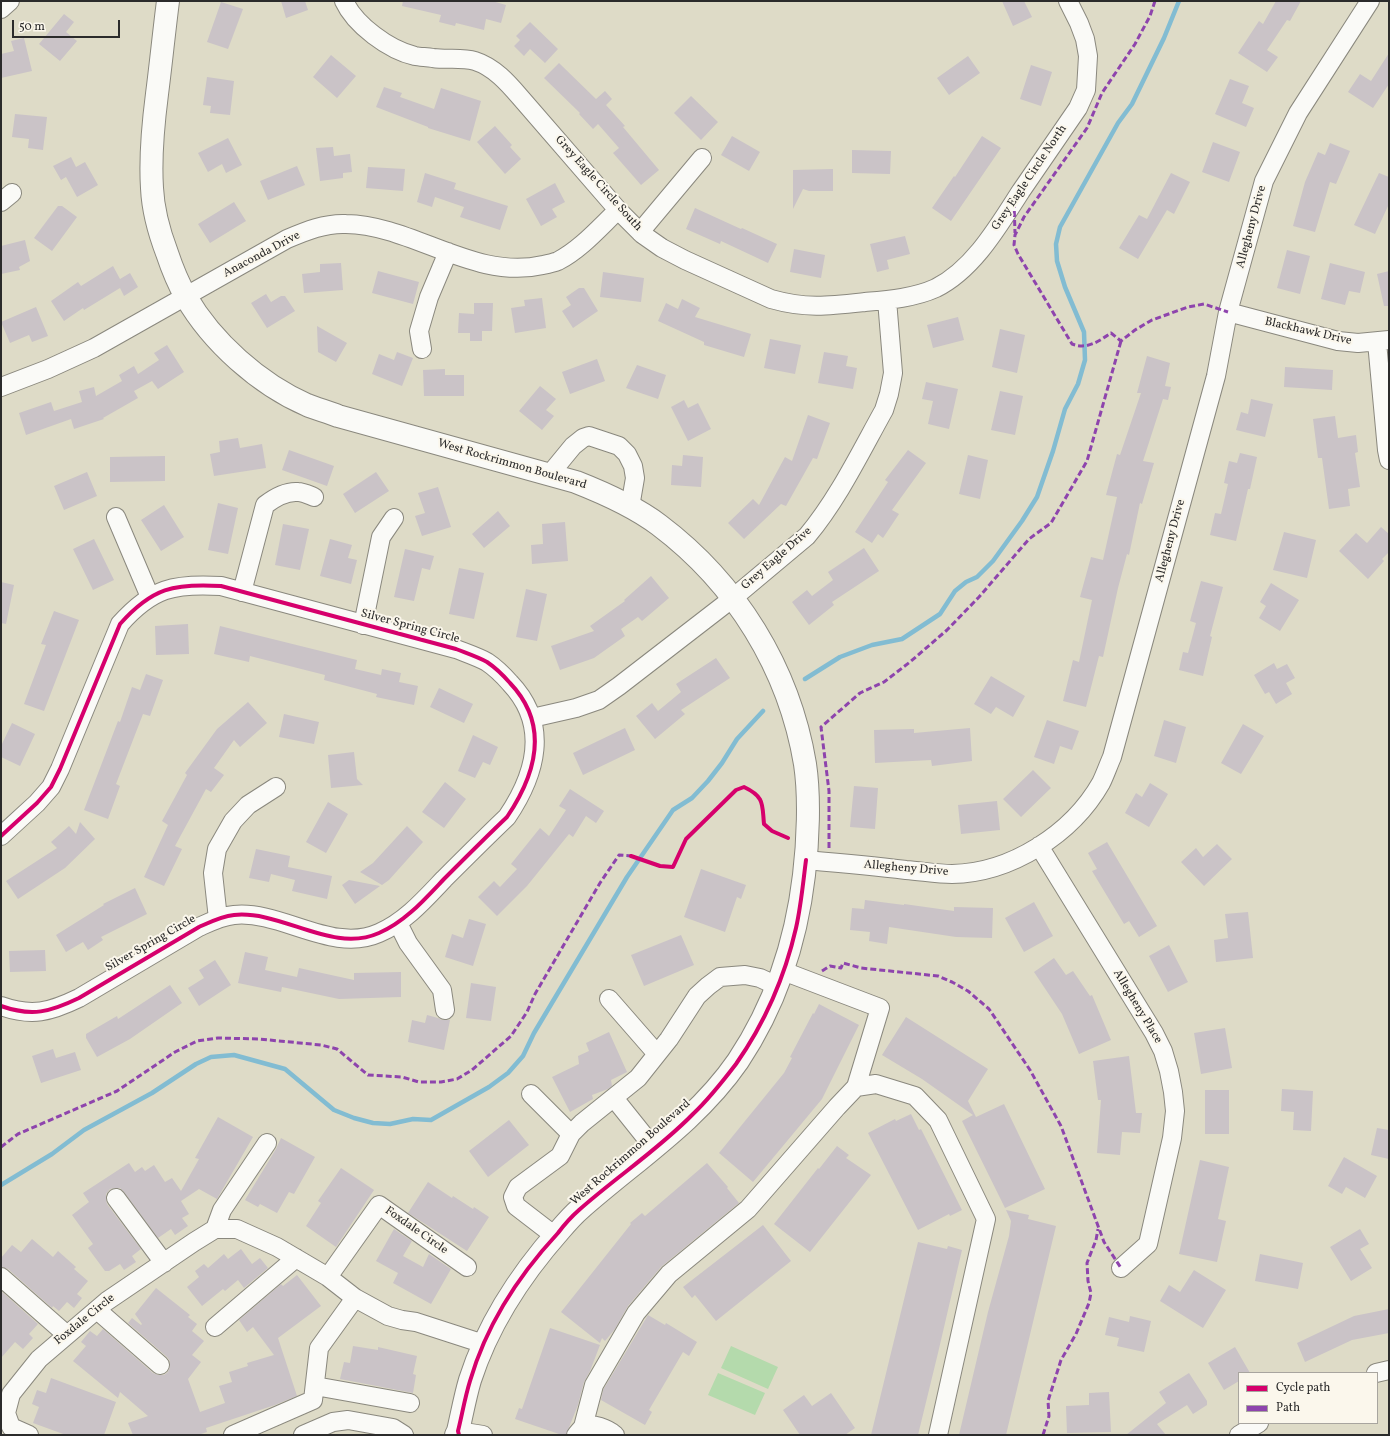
<!DOCTYPE html>
<html>
<head>
<meta charset="utf-8">
<style>
	body { margin:0 }
	#map { position:relative; width:1390px; height:1436px; overflow:hidden; background:#dedbc7; font-family:Vollkorn,serif }
	canvas { display:block }
	.frame { position:absolute; inset:0; border:2px solid #2b2b2b; pointer-events:none }
	.legend { position:absolute; left:1238px; top:1372px; width:140px; height:52px; box-sizing:border-box; background:#fbf7ec; border:1px solid #a8a59f; margin:0; padding:5px 7px; list-style:none; font-size:12px; color:#2b2b2b }
	.legend li { display:flex; align-items:center; gap:8px; height:20px }
	.legend b { width:20px; border:1px solid #a8a59f }
	.scale { position:absolute; left:12px; top:20px; width:108px; height:18px; box-sizing:border-box; border:2px solid #2b2b2b; border-top:0; padding-left:5px; font-size:12px; line-height:14px; white-space:nowrap; color:#2b2b2b; -webkit-text-stroke:3px #fbf7ec; paint-order:stroke }
</style>
</head>
<body>
<div id="map">
<canvas width="1390" height="1436"></canvas>
<div class="frame"></div>
<ul class="legend">
<li><b style="height:5px;background:#d6006c"></b>Cycle path</li>
<li><b style="height:5px;background:#8e44ad"></b>Path</li>
</ul>
<div class="scale">50 m</div>
</div>
<script>
const c = document.querySelector('canvas').getContext('2d');
c.lineJoin = 'round';
function paint(path, color) { c.fillStyle = color; c.fill(path, 'evenodd'); }
function stroke(path, color, width, dash) { c.strokeStyle = color; c.lineWidth = width; c.lineCap = dash ? 'butt' : 'round'; c.setLineDash(dash || []); c.stroke(path); }
function write(font, color, halo, rows, align = 'center') {
  c.font = font + ' Vollkorn,serif'; c.lineWidth = 4; c.setLineDash([]); c.textBaseline = 'middle'; c.strokeStyle = halo; c.fillStyle = color; for (const [text, x, y, turn = 0] of rows) {
    c.save(); c.translate(x, y); c.rotate((+turn || 0) * Math.PI / 180); c.textAlign = isNaN(turn) ? turn : align; if (halo) c.strokeText(text, 0, 0); c.fillText(text, 0, 0); c.restore();
  }
}
paint(new Path2D(`
	M731,1346L778,1367L768,1389L721,1368Z
	M718,1373L765,1393L755,1415L708,1395Z`), '#b4daac');
stroke(new Path2D(`
	M805,679L840,657L872,645L902,639L940,614L955,591L966,582L977,577L993,561L1022,521L1037,497L1053,451L1065,409L1078,384L1085,360L1084,332L1065,287L1057,261L1056,244L1060,227L1118,123L1132,104L1164,38L1179,1
	M1,1185L52,1154L84,1130L152,1093L196,1064L211,1057L234,1055L285,1069L334,1110L354,1118L373,1123L390,1124L413,1119L431,1120L489,1087L508,1073L523,1056L534,1033L627,877L673,810L692,798L708,781L722,763L737,739L763,711`), '#82bcd2', 4.5);
paint(new Path2D(`
	M281,1H305L308,10L286,18Z
	M403,1H492L506,5L501,23L486,19L484,30L456,23L455,26L439,22L441,15L402,6Z
	M1002,1H1024L1032,17L1013,26Z
	M1276,1H1301L1290,21L1287,20L1267,50L1278,57L1267,72L1238,53L1259,21L1263,24Z
	M221,2L243,9L228,49L207,42Z
	M64,14L74,22L66,32L77,41L60,61L39,44Z
	M530,22L558,49L545,63L530,49L524,56L514,46L520,40L516,36Z
	M24,38L32,71L1,78V54L14,51L11,41Z
	M1389,53V84L1373,108L1348,92L1360,74L1371,81Z
	M331,55L356,76L337,98L313,77Z
	M968,56L980,73L949,95L937,78Z
	M559,63L596,99L605,91L612,99L606,105L625,126L623,127L659,170L641,185L613,153L619,148L598,124L593,129L579,114L580,113L544,78Z
	M1031,65L1052,72L1041,106L1020,99Z
	M207,77L234,81L230,115L210,113L211,106L203,105Z
	M1230,79L1249,86L1242,103L1254,108L1246,127L1215,114Z
	M384,87L402,93L400,97L434,109L441,88L481,101L470,141L428,128V127L376,107Z
	M691,96L718,122L701,140L674,113Z
	M15,114L47,117L43,150L28,148L29,139L12,137Z
	M495,126L512,145L510,147L521,159L505,174L477,142Z
	M732,136L760,152L749,171L721,155Z
	M982,136L1001,148L951,221L932,208L954,176L955,177Z
	M228,138L242,165L226,173L222,164L208,172L198,153Z
	M1213,142L1240,152L1229,182L1202,172Z
	M1330,143L1350,151L1336,184L1330,182L1315,232L1293,226L1305,182L1318,152L1325,155Z
	M333,147L334,156L350,154L352,172L343,173V178L320,181L316,148Z
	M852,150L891,151L890,174L852,173Z
	M71,157L76,167L85,162L98,185L77,197L66,177L61,180L53,166Z
	M297,166L305,185L268,200L260,181Z
	M368,167L405,169L403,191L366,188Z
	M833,169V191H809L803,189L793,209V170Z
	M425,173L456,183L454,189L508,206L500,230L460,217L464,207L435,197L432,207L417,202Z
	M1171,173L1190,182L1174,214L1167,210L1138,259L1119,248L1139,215L1147,219Z
	M1379,173L1389,177V204L1375,234L1354,225Z
	M555,183L565,202L552,209L557,217L541,226L526,199Z
	M234,202L246,221L210,243L198,224Z
	M58,206H62L77,217L52,251L34,238Z
	M695,208L741,229L742,228L777,244L768,263L721,241L720,244L686,229Z
	M905,236L910,254L887,260L889,269L877,272L870,244Z
	M25,240L30,261L19,267L20,270L1,274V246Z
	M794,249L825,255L821,278L790,272Z
	M1287,250L1310,256L1300,294L1277,288Z
	M341,263L343,290L304,293L302,274L320,272V264Z
	M1330,263L1365,272L1360,293L1349,291L1345,305L1321,299Z
	M113,266L120,279L130,273L138,287L124,296L120,288L84,310L83,308L64,321L51,301L78,282L81,286Z
	M378,271L419,282L413,304L372,293Z
	M1389,271V306H1384L1377,274Z
	M603,272L644,278L641,302L600,297Z
	M579,288H584L598,311L573,328L562,311L571,305L566,297Z
	M266,294L271,302L281,296H285L295,311L267,328L251,303Z
	M542,298L546,328L515,333L511,308L525,306L524,300Z
	M682,299L700,308L695,317L751,334L744,357L704,345V342L658,321L666,303L678,309Z
	M474,303H493L492,331H482V341H470V333H458L459,313L474,314Z
	M36,307L48,336L32,342L29,335L10,343L1,322Z
	M958,317L964,340L933,348L927,325Z
	M317,326L347,343L336,362L318,352Z
	M1000,329L1025,335L1017,373L992,367Z
	M770,339L801,345L795,374L764,368Z
	M167,345L184,372L158,389L152,381L134,391L138,398L103,418L104,419L74,429L71,419L26,435L19,413L51,402L54,411L82,402L79,391L94,387L96,396L122,381L119,375L134,366L138,374L159,360L154,353Z
	M397,352L413,358L402,386L372,374L379,354L394,360Z
	M824,352L848,356L846,366L857,368L853,389L818,383Z
	M1147,356L1170,363L1165,386L1171,387L1168,400L1163,399L1143,461L1154,463L1142,504L1140,503L1129,555L1127,554L1118,588L1103,657L1099,656L1086,707L1063,701L1073,660L1079,662L1092,600L1080,597L1091,557L1103,560L1117,497L1106,495L1117,454L1120,455L1141,393H1137Z
	M597,359L605,381L570,394L562,372Z
	M637,365L666,375L658,399L626,388Z
	M1285,367L1333,370L1332,390L1284,387Z
	M445,369V375H464V396H424L423,370Z
	M926,382L958,389L949,429L928,424L933,401L922,399Z
	M540,386L556,399L546,410L554,416L542,430L519,411Z
	M1000,391L1023,396L1015,435L991,430Z
	M1251,399L1273,404L1265,437L1236,430L1241,412L1248,414Z
	M684,400L688,408L698,403L711,429L688,441L671,407Z
	M808,415L830,423L817,459L813,458L786,506L781,504L744,539L728,523L753,499L759,505L785,457L792,461Z
	M1335,416L1338,438L1356,435L1358,452L1355,453L1360,487L1348,489L1350,506L1329,509L1322,458H1318L1313,419Z
	M238,438L240,448L262,444L266,468L214,476L210,454L220,452L219,441Z
	M289,450L334,466L327,486L282,470Z
	M908,450L926,463L892,510L899,514L883,538L878,534L872,543L855,532L888,482L885,480Z
	M1240,453L1257,457L1250,489H1248L1236,541L1210,535L1215,513L1221,514L1228,484L1224,483L1229,461L1237,463Z
	M683,455L703,457L701,487L671,485L672,465L682,466Z
	M968,455L988,460L980,499L959,494Z
	M165,456V481L110,482V457Z
	M87,472L97,496L64,510L54,486Z
	M376,472L389,491L355,513L343,494Z
	M438,487L451,527L422,536L415,516L425,513L418,493Z
	M218,503L238,508L228,554L208,550Z
	M164,505L184,537L161,551L141,520Z
	M498,511L510,526L484,548L472,534Z
	M565,522L568,561L532,564L531,545L543,544L542,524Z
	M283,524L309,529L300,570L275,565Z
	M1381,527L1389,534V552L1382,559L1384,561L1368,579L1339,551L1356,533L1367,543Z
	M1284,532L1316,540L1307,578L1273,570Z
	M94,539L114,580L93,590L73,549Z
	M330,539L352,545L348,558L357,560L351,584L320,576Z
	M864,548L879,571L832,602L834,605L809,625L792,602L807,590L812,596L833,580L828,572Z
	M405,549L434,556L430,570L422,568L414,601L394,597Z
	M459,568L484,573L474,619L449,614Z
	M651,576L669,598L642,621L638,617L621,629L625,636L594,658L560,670L551,646L594,631L590,626L625,601L624,600Z
	M1201,581L1223,587L1210,636L1212,637L1203,676L1179,670L1183,652L1188,653L1196,623L1190,621Z
	M1,582L14,585L6,624L1,623Z
	M1271,583L1299,600L1280,631L1259,618L1266,606L1260,602Z
	M526,589L547,594L537,641L516,637Z
	M54,611L79,620L44,711L24,704L46,645L41,644Z
	M188,624L189,654L156,655L155,626Z
	M220,626L357,660L355,669L381,675L382,669L401,673L399,682L418,686L414,705L376,697L377,694L324,680L325,675L250,656L249,662L214,654Z
	M716,658L730,678L681,710L685,714L655,739L636,716L652,703L658,711L681,692L676,684Z
	M1274,663L1277,669L1287,664L1295,678L1286,683L1292,694L1276,704L1269,692L1265,694L1254,675Z
	M146,674L163,680L150,716L143,714L116,784L120,786L108,819L84,810L118,721L120,722L132,687L140,690Z
	M991,676L1025,696L1013,717L996,707L991,714L974,704Z
	M439,688L473,704L464,723L430,707Z
	M248,702L267,723L240,747L234,740L214,768L224,775L211,792L206,789L175,846L182,849L164,886L144,877L168,825L162,821L187,775L185,773L217,729Z
	M284,714L319,722L314,744L279,737Z
	M1047,720L1079,731L1072,750L1060,746L1054,764L1034,757Z
	M1164,720L1186,727L1176,763L1154,756Z
	M12,723L35,734L20,766L1,757V746Z
	M1243,724L1264,736L1241,774L1221,763Z
	M625,728L635,750L583,775L573,753Z
	M970,728L972,761L932,766L931,760L875,763L874,730L914,729V733Z
	M473,735L498,747L490,765L483,762L475,778L458,771Z
	M354,752L357,779L363,785L331,788L328,755Z
	M1033,770L1051,788L1021,817L1003,799Z
	M445,782L466,799L444,828L422,812Z
	M1150,783L1168,794L1149,827L1125,813L1136,793L1142,797Z
	M854,786L878,788L875,829L850,827Z
	M570,789L604,811L596,823L586,816L573,837L569,834L527,886L497,916L478,897L494,881L500,887L517,869L511,864L540,828L549,836L566,810L559,806Z
	M997,801L1000,830L961,834L958,805Z
	M328,802L348,814L326,853L306,842Z
	M80,822L95,839L65,868L18,899L6,881L57,848L51,842L69,826L76,834Z
	M407,826L423,842L389,880L382,885L360,872L373,863Z
	M1107,842L1157,926L1139,937L1129,921L1124,924L1092,871L1097,869L1088,853Z
	M1217,844L1232,859L1204,886L1181,862L1196,848L1203,857Z
	M256,849L290,856L288,867L332,876L327,899L292,891L295,880L271,874L269,882L249,878Z
	M701,869L746,885L741,899L737,897L725,932L684,917Z
	M349,880L380,886L355,904L342,885Z
	M135,888L147,914L101,937L103,940L88,950L83,942L66,952L56,935L104,905L103,904Z
	M865,900L904,905V904L954,911V907L993,908L992,938L956,937L889,927L887,944L869,941L870,932L850,930L852,908L864,909Z
	M1034,902L1053,936L1024,952L1005,918Z
	M1248,912L1253,958L1216,962L1214,940L1228,938L1225,914Z
	M469,919L486,924L473,966L445,957L452,934L463,938Z
	M681,935L694,965L644,986L631,955Z
	M1169,945L1188,982L1168,992L1149,956Z
	M45,950L46,971L10,972L9,951Z
	M245,952L268,957L265,970L297,977L299,968L354,980V973L401,972V997L339,999L282,987L281,992L238,983Z
	M1054,958L1066,975L1073,971L1090,996L1092,995L1111,1040L1079,1054L1062,1014L1034,972Z
	M215,960L231,985L199,1006L188,988L204,978L199,970Z
	M471,983L496,987L491,1021L466,1018Z
	M170,985L182,1003L130,1039L97,1057L86,1038V1034L117,1016L118,1019Z
	M819,1004L859,1025L822,1099L753,1182L719,1153L784,1073L792,1058L790,1057L813,1013L814,1014Z
	M427,1015L438,1018L442,1020H450L444,1050L408,1042L412,1020L425,1023Z
	M906,1017L988,1069L968,1101L976,1117L1004,1104L1045,1189L1005,1208L962,1121L973,1115L922,1079L882,1055Z
	M1225,1028L1232,1068L1201,1074L1194,1033Z
	M609,1032L627,1072L611,1080L612,1086L608,1089L592,1095L593,1099L570,1112L552,1077L579,1064L578,1056L589,1051L586,1043Z
	M53,1049L56,1058L75,1052L81,1070L41,1083L32,1056Z
	M1129,1056L1136,1113H1142L1140,1133L1122,1132L1120,1155L1097,1153L1101,1100H1098L1093,1061Z
	M1282,1089L1313,1091L1311,1131L1293,1130L1294,1112L1281,1111Z
	M1205,1090H1229V1134H1205Z
	M911,1114L919,1130L921,1129L962,1210L950,1216L949,1214L918,1230L868,1133L895,1119L896,1121Z
	M218,1117L253,1137L217,1199L199,1189L181,1201L189,1214L182,1218L188,1226L175,1235L171,1229L158,1238L124,1192L120,1188H115L110,1189L106,1194V1199L107,1204L141,1249L132,1256L136,1262L124,1270L120,1264L109,1271H105L88,1248L93,1244L72,1215L89,1202L83,1193L129,1163L135,1172L142,1167L145,1171L154,1165L165,1182L172,1178L181,1191L199,1159L195,1158Z
	M509,1120L529,1145L488,1177L469,1151Z
	M1377,1128L1389,1130V1159L1371,1155Z
	M281,1138L315,1157L294,1194L289,1192L277,1213L260,1204L258,1207L245,1200L276,1149Z
	M837,1146L849,1155L846,1158L871,1175L810,1252L774,1224L818,1168L819,1169Z
	M1344,1157L1377,1176L1365,1198L1346,1187L1342,1194L1328,1186Z
	M1200,1160L1229,1167L1218,1219L1226,1221L1217,1262L1179,1254Z
	M707,1163L728,1187L727,1188L739,1203L661,1267L628,1306L615,1329L605,1341L602,1338L600,1343L561,1312L631,1224L630,1223L642,1213L645,1216Z
	M341,1168L374,1190L336,1247L306,1226L321,1203L318,1201Z
	M428,1182L452,1198L453,1196L473,1209L474,1207L489,1217L467,1251L408,1213Z
	M1006,1210L1029,1215L1028,1219L1056,1226L1006,1435H959L988,1312L1009,1236L1011,1221Z
	M763,1225L791,1261L716,1321L695,1295L692,1298L683,1287Z
	M394,1229L412,1241L403,1256L423,1267L429,1254L451,1269L431,1304L393,1283L398,1273L376,1261Z
	M1360,1229L1369,1244L1360,1249L1372,1268L1351,1281L1330,1247Z
	M32,1239L53,1257L58,1251L76,1267L74,1269L88,1281L77,1294L82,1298L74,1308L67,1302L59,1311L53,1306L52,1308L8,1269L1,1267V1258L12,1245L21,1252Z
	M918,1242L947,1249L948,1246L962,1250L938,1353L918,1435H871Z
	M241,1249L252,1264L260,1258L268,1268L244,1288L238,1280L225,1291L223,1289L202,1306L187,1287L199,1277L195,1271L204,1264L208,1268L224,1254L228,1259Z
	M1260,1254L1303,1263L1298,1289L1255,1281Z
	M1194,1270L1226,1290L1203,1328L1160,1301L1169,1285L1180,1292Z
	M297,1275L321,1306L278,1338L297,1396L275,1405L206,1428L207,1432L198,1435H133L128,1423L148,1416L120,1392L118,1398L73,1361L86,1346L81,1342L90,1331L97,1336L103,1329L153,1373L158,1375H164L168,1372L170,1367V1361L167,1357L128,1323L132,1318L141,1325L142,1324L135,1314L156,1288L190,1315L188,1317L197,1324L192,1331L204,1341L192,1355L201,1362L188,1379L200,1412L225,1403L219,1386L232,1382L229,1372L248,1366L247,1363L274,1355L253,1327L247,1332L239,1320L281,1284L283,1286Z
	M1,1291L38,1324L29,1334L33,1338L23,1349L15,1342L1,1358Z
	M1389,1309V1333L1352,1340L1305,1362L1297,1343L1354,1316Z
	M648,1315L665,1325L666,1323L697,1342L689,1356L683,1352L649,1410L652,1412L645,1425L601,1400L603,1390Z
	M1130,1316L1151,1321L1144,1352L1117,1346L1119,1338L1105,1335L1109,1317L1129,1322Z
	M550,1328L600,1345L590,1371L584,1382L578,1405L566,1435H562L515,1419L519,1408L522,1409Z
	M353,1346L378,1350V1347L417,1356L413,1374L416,1375L413,1393L340,1379L344,1362L350,1363Z
	M1235,1347L1250,1373H1239V1381L1224,1390L1208,1363Z
	M1189,1373L1207,1401V1405L1193,1414L1187,1405L1157,1424L1166,1435H1126L1166,1403L1159,1392Z
	M51,1378L116,1402L104,1435H66L33,1423L39,1407L32,1404L37,1390L46,1393Z
	M1109,1392L1111,1432L1067,1433L1066,1406L1089,1405V1393Z
	M831,1393L855,1428L845,1435H800L783,1410L804,1395L812,1406Z`), '#cac3c7');
const minor = new Path2D(`
	M344,1C355,25 389,50 415,56C420,57 427,57 433,58C447,60 462,57 475,61C494,67 508,83 520,97L618,210L642,234L662,248L685,260L771,299C806,309 829,306 865,302C888,300 914,298 936,288C974,269 999,225 1021,191C1040,163 1059,136 1078,108L1086,90L1088,56L1085,39L1079,23L1068,1
	M1,9L10,1
	M1,202L12,193
	M640,232L702,158
	M1228,312L1338,341L1358,343L1389,340
	M1377,342L1387,450L1389,460
	M422,349L419,331L429,297L448,252
	M1,387L48,369L94,348L287,239C306,231 325,223 346,224C413,225 474,281 543,265C548,264 553,263 558,261C581,249 599,228 618,210
	M550,474L573,446L583,438L589,436L619,446L627,454L633,466L635,478L630,507
	M116,517L150,597
	M242,592L265,505C274,498 286,491 298,492C303,492 309,495 314,497
	M363,625L381,537L394,518
	M532,718L576,708L599,700L619,686L733,598L807,536C838,499 860,453 884,410L889,394L893,373L887,300
	M1,836L37,803L51,787L60,769L120,624C152,588 174,583 221,586L456,649C466,653 478,657 487,662C496,668 503,675 510,683C550,725 536,774 507,817C486,837 465,858 444,879C425,899 405,922 379,933C332,954 282,910 234,915C222,916 210,922 199,927L79,998C50,1012 32,1017 1,1006
	M1039,846L1154,1033L1163,1051L1169,1071L1173,1092L1175,1111L1172,1138L1148,1244L1121,1268
	M806,860C840,863 873,866 906,870C921,871 937,874 952,874C1011,873 1072,834 1101,783C1105,775 1108,766 1112,757L1216,376L1228,312L1264,181L1298,113L1370,1
	M218,919L213,873L217,849L233,821L248,805L276,787
	M398,923L408,943L442,990L445,1010
	M783,971L880,1008L856,1087
	M609,999L657,1054
	M531,1094L571,1134
	M614,1098L654,1148
	M116,1198L164,1263
	M215,1229L222,1210L267,1143
	M555,1236L516,1206L513,1197L518,1187L560,1156L571,1134L582,1123L638,1078L669,1039L697,996L708,986L720,977L745,975L760,978L777,986
	M1,1277L67,1335
	M328,1277L379,1205L467,1267
	M355,1298L388,1316L402,1320L416,1322L484,1344
	M97,1310L160,1365
	M215,1327L296,1258
	M1376,1373L1389,1370
	M315,1386L410,1403
	M583,1427L594,1385L636,1313L669,1274L748,1209L837,1107L856,1087L876,1084L915,1096L938,1120L986,1219L938,1435
	M458,1431L483,1435
	M29,1435L11,1427L6,1413L11,1394L39,1359L107,1301L194,1242L215,1229H237L277,1247L328,1277L355,1298L319,1348L313,1400L233,1435
	M303,1435L333,1422L348,1420L393,1428L404,1435
	M576,1435C578,1433 581,1429 583,1427C592,1422 608,1429 615,1435
	M1239,1435L1259,1423`);
const major = new Path2D(`
	M168,1C164,32 161,63 157,94C153,125 150,157 152,188C153,210 159,232 167,253C172,268 178,283 186,297C212,342 259,384 307,405C317,409 328,412 338,416L576,482C604,493 634,506 659,525C736,583 789,668 805,764C810,797 808,842 804,875C796,943 776,1004 738,1061C696,1122 634,1161 580,1209C573,1215 566,1223 560,1230C521,1274 488,1324 470,1380C465,1397 462,1414 458,1431L456,1435`);
stroke(minor, '#8a887e', 20);
stroke(major, '#8a887e', 24);
stroke(minor, '#fafaf7', 18);
stroke(major, '#fafaf7', 22);
stroke(new Path2D(`
	M1155,1L1150,16L1135,44L1102,93L1087,128L1024,217L1015,235L1014,245L1018,254L1072,344C1087,350 1099,341 1111,333L1121,341L1135,330L1152,320L1188,307L1204,304L1228,312
	M1014,202L1015,233
	M829,848V791L821,727L860,693L884,682L910,662L947,630L979,597L1029,539L1051,523L1087,461L1121,341
	M822,971L830,966L841,968L843,963L861,968L938,976L952,982L968,991L989,1009L1030,1070L1061,1126L1104,1242L1121,1268
	M1,1147L18,1134L117,1091L175,1052L197,1041L218,1038L259,1039L321,1045L337,1049L368,1075L402,1077L419,1082H441L457,1079L472,1070L511,1036L527,1012L535,994L600,883L619,855L631,856
	M1043,1435L1049,1416L1048,1401L1061,1360L1076,1334L1089,1303L1091,1293L1088,1281L1087,1263L1096,1240L1098,1229`), '#8e44ad', 3, [6, 3]);
stroke(new Path2D(`
	M1,836L37,803L51,787L60,769L120,624C152,588 174,583 221,586L456,649C466,653 478,657 487,662C496,668 503,675 510,683C550,725 536,774 507,817C486,837 465,858 444,879C425,899 405,922 379,933C332,954 282,910 234,915C222,916 210,922 199,927L79,998C50,1012 32,1017 1,1006
	M631,856L660,866L673,867L686,839L736,790L744,787C765,797 762,804 764,824L772,831L788,838
	M459,1435L458,1431C462,1415 465,1397 470,1381C486,1326 519,1275 558,1233C564,1225 571,1217 579,1210C616,1177 658,1150 693,1114C709,1099 723,1081 736,1064C764,1024 785,976 796,928C801,906 803,883 806,860`), '#d6006c', 4);
write('12px', '#2b2b2b', '#fbf7ec', [
	["Grey Eagle Circle North",1030,178,-56],
	["Grey Eagle Circle South",598,184,48],
	["Allegheny Drive",1252,227,-75],
	["Anaconda Drive",262,255,-28],
	["Blackhawk Drive",1308,332,13],
	["West Rockrimmon Boulevard",512,465,16],
	["Allegheny Drive",1171,541,-75],
	["Grey Eagle Drive",777,559,-41],
	["Silver Spring Circle",410,627,15],
	["Allegheny Drive",906,869,5],
	["Silver Spring Circle",151,944,-30],
	["Allegheny Place",1137,1007,59],
	["West Rockrimmon Boulevard",631,1153,-41],
	["Foxdale Circle",416,1231,35],
	["Foxdale Circle",85,1320,-39]
]);
</script>
</body>
</html>
